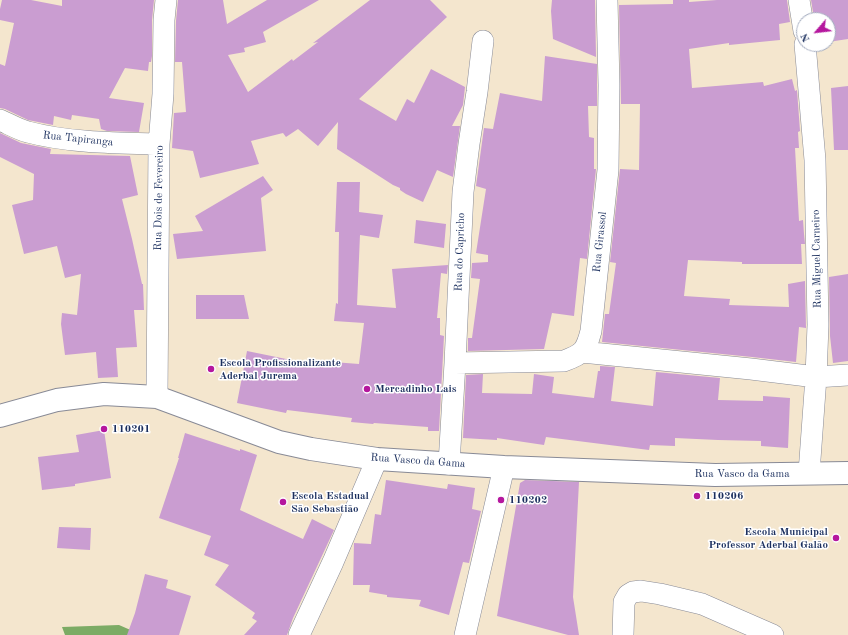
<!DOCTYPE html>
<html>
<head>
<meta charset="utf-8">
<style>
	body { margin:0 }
	#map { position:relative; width:848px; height:635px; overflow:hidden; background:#f4e6ce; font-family:"Old Standard TT",serif }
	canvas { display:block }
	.north { position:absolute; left:796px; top:12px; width:40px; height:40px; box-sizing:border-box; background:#fff; border:1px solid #a4acbf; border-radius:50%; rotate:242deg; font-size:11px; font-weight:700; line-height:16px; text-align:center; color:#1b2f5e }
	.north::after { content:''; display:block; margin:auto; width:14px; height:18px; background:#b5179e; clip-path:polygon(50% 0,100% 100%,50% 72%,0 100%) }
</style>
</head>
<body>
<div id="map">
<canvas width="848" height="635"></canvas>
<div class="north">N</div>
</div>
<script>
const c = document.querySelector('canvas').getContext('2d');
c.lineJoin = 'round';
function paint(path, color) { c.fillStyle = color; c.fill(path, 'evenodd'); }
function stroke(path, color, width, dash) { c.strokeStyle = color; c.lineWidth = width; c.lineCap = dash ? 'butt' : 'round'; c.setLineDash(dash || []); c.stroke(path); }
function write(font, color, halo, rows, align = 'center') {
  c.font = font + ' "Old Standard TT",serif'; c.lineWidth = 3; c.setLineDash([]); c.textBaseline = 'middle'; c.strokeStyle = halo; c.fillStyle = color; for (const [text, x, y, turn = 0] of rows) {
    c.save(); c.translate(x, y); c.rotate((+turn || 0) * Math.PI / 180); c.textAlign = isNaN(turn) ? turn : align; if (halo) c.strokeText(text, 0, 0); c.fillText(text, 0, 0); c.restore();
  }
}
paint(new Path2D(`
	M119,625L142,635H65L62,627Z`), '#7cab65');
paint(new Path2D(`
	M2,0H31L62,6V0H154L152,20V56L151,62H149L148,71L125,68L109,98L144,103L139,132L107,131L101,129L99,119L72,115L71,120L54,116L53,125L28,120L5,109L0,108V64L5,66L14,23L0,20V9Z
	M178,0H223L227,24L267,0H319L263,32L266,42L244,48L245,52L228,55L248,92L292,59L293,61L318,42L313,43L370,0H430L447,17L359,99L396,121L407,99L414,103L431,69L465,87L463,105L452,126H460L453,177L437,170L423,202L406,194L400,190V188L393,185L337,149L338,122L318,146L298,129L286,137L283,133L251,141L259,164L200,178L193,151L172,148L174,113L186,112L182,62H175L176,21Z
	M552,0H595L596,57L553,39L551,11Z
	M673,0H689V2L717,0H787L790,22L779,24L780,40L729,45V43L689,49L692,88L740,84L763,82L764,86L792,79L795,91L797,90L800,131L798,132L799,148H795L799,221L803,220L804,234L805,244H801L802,264H742V262L688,260L684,296L730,299L729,305L789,307L788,284L805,281L806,328L799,327L796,362L752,357L602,342L605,314H609L616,263L610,262L620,169L639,170L640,104H621L619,5L673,4Z
	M811,0H848V39L828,42V16L814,18Z
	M545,56L597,64V106H588L589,137L594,138V169H596L587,259L580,258L574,316L552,313L544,349L468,351V338H472L480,279L471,278L472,263L488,262V255L476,253L486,189L476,186L484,128L493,129L500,93L542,101Z
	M848,86V150H834L831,88Z
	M0,133L21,143L51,149L50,154L130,156L138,195L122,199L132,239L142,284H143L144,310H134L137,347L116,348L118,377L98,378L96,352L65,355L61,324L62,313L77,315L81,274L65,278L57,246L24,254L12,205L33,200L34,174L0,157Z
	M263,176L273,190L261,198L266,251L177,259L173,234L203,231L195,216Z
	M337,182H360L359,212L383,215L379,238L360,235L357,305L396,308L392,269L448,265L447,274L441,273L437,318H440V335L444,336L439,431H428V427L374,423L373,424L351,422L352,418L287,410L286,413L237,403L247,351L291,360L333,365V362L359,364L364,323L334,321L336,303L338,304L339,232H335Z
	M416,220L446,224L444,248L414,243Z
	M848,274V361L833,363L830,336L829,277Z
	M196,295H244L249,319H196Z
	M600,366L615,367L611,401L653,406L656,372L720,378L718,400L763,401V396L790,398L788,448L761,446V441L718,440L675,438V446L650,445L649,450L546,437L544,445L497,438V440L463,438L466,375L483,374L482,393L532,394L534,374L554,377L552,393L594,398L598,371H600Z
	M104,430L111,478L75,484V486L42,490L38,457L79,452L76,435Z
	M185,433L240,451V449L257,455L240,510L303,539L312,519L334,530L293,618L287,635H244L257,621L252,618L255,613L215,585L229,565L204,555L211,536L159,518L179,458H178Z
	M386,480L447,489L448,484L475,488L472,509L481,511L469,563L463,562L449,615L419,606L421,600L387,597V595L369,592L370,585H353L354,543L371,544L375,514L381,515Z
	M525,480L579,482L573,597L579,635H568L497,616L520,483Z
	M59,527L91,528L90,550L57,548Z
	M145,574L168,580L166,588L191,596L179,635H127L135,613Z`), '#ca9dd1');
const minor = new Path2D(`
	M799,0L804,31
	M805,44L815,160L818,325L816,377L809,473
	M0,120C9,124 19,130 28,132C69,143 117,143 159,144
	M582,352L751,369L816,377L848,375
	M455,363L564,361C583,354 586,351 591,331L608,170L609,85L607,0
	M157,397L159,144L163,94L164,20L166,0
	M449,464L455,363L463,192L469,144L477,92L483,41
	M299,635L333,562L377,459
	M465,635L504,467
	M623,635L624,602L628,595L633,592L641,591L660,594L702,604L773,635`);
const major = new Path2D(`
	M0,416L57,400L104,394L157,397L279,442L311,449L377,459L504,467L715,475L848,473`);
stroke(minor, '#888a96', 22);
stroke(major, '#888a96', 24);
stroke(minor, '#fff', 21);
stroke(major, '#fff', 22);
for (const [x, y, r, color] of [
	[211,369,4,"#b5179e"],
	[367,389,4,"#b5179e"],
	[104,429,4,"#b5179e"],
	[697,496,4,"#b5179e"],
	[501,500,4,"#b5179e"],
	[283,502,4,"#b5179e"],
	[836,538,4,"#b5179e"]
]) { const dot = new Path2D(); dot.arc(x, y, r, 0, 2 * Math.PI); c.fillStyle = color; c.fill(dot); stroke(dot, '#fff', 1.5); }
write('11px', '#1b2f5e', '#fff', [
	["Rua Tapiranga",78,139,6],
	["Rua Dois de Fevereiro",159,198,-89],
	["Rua Girassol",600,242,-84],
	["Rua do Capricho",460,252,-88],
	["Rua Miguel Carneiro",817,259,-91],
	["Rua Vasco da Gama",418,461,4],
	["Rua Vasco da Gama",742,474]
]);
write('bold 11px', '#1b2f5e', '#fff', [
	["Escola Profissionalizante",219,363],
	["Aderbal Jurema",219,376],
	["Mercadinho Lais",375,389],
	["110201",112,429],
	["Escola Estadual",291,496],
	["São Sebastião",291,509],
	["110206",705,496],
	["110202",509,500],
	["Escola Municipal",828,532,"right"],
	["Professor Aderbal Galão",828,545,"right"]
], 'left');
</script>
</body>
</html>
